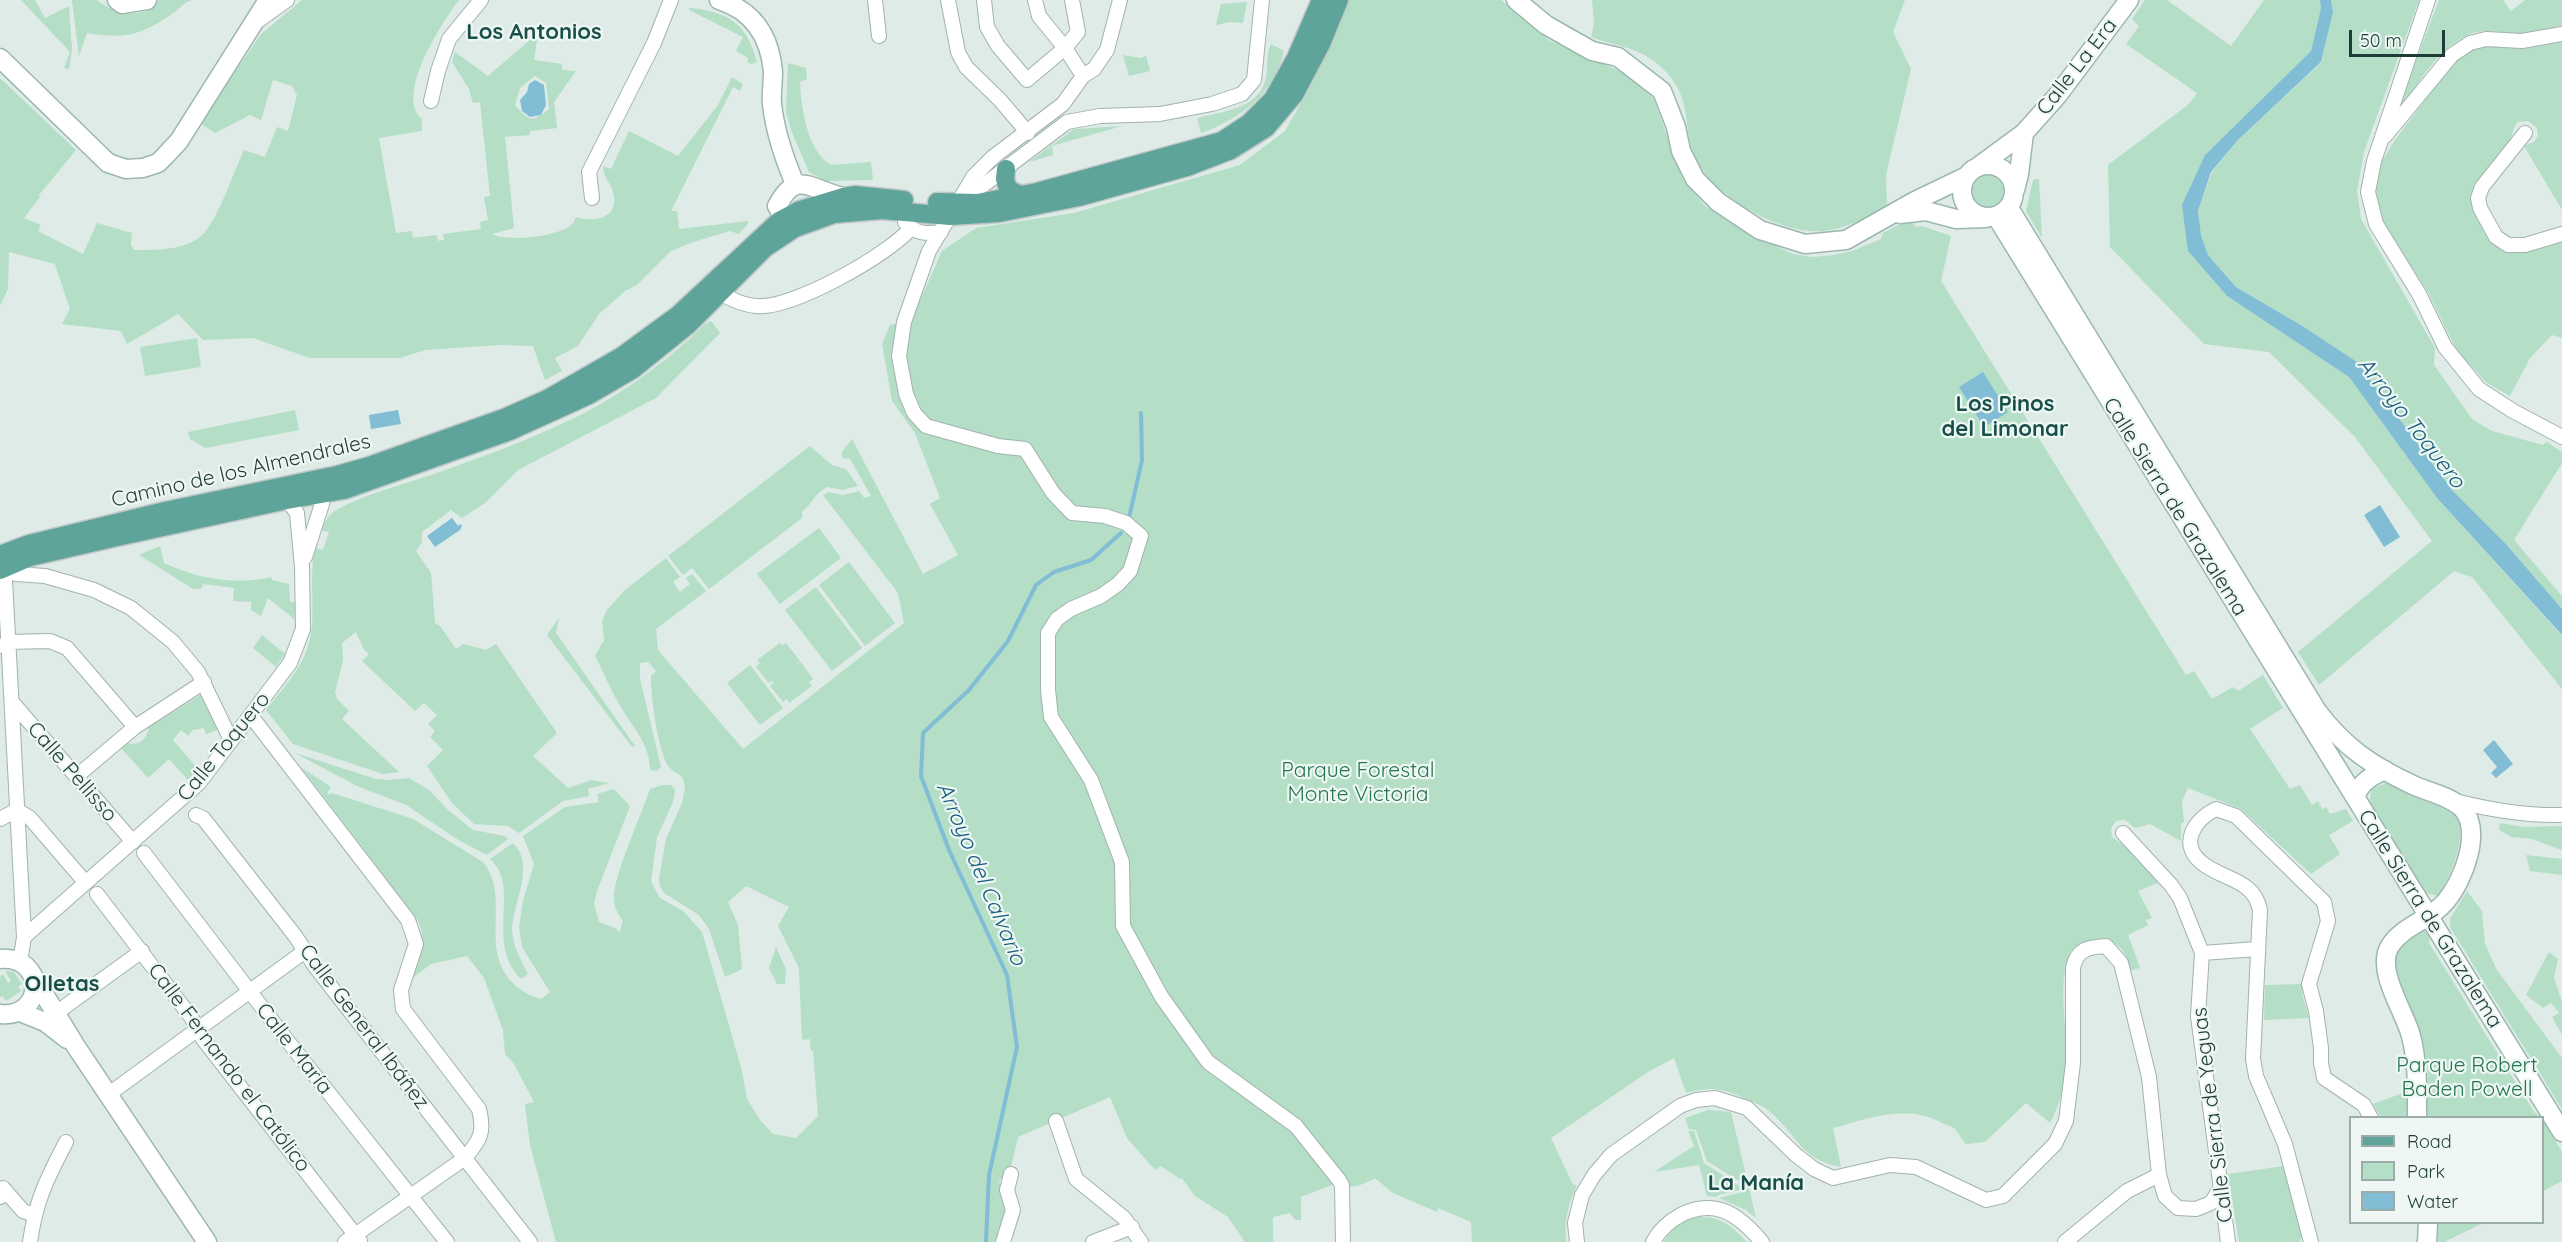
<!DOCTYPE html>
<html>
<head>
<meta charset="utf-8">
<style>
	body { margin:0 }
	#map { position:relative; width:2562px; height:1242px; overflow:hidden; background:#deebe7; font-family:Quicksand,sans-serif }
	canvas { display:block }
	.legend { position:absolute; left:2349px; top:1116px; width:195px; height:108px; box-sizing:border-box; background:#eef7f4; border:2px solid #9baca9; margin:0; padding:8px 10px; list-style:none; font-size:18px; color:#1e3c38 }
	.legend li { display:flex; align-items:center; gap:12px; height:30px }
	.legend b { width:30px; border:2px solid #9baca9 }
	.scale { position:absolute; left:2349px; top:30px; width:96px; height:27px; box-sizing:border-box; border:3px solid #1e3c38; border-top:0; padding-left:8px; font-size:18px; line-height:21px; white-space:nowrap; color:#1e3c38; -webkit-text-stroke:4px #eef7f4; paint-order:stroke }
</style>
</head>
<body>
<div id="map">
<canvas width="2562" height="1242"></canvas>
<ul class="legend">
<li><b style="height:8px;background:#5fa49b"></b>Road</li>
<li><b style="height:16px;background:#b4dec5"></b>Park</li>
<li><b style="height:16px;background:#81bdd5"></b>Water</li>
</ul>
<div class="scale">50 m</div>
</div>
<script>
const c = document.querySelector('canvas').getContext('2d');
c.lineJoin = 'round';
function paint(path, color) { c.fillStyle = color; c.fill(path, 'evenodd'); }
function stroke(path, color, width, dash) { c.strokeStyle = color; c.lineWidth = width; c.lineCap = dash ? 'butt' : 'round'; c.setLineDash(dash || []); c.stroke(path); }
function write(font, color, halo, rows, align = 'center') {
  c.font = font + ' Quicksand,sans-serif'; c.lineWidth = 4.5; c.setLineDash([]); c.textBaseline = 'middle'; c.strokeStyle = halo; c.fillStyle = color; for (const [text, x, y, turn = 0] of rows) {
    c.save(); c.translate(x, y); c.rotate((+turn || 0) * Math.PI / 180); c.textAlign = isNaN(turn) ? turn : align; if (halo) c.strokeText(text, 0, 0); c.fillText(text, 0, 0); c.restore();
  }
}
paint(new Path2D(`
	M21,0H35L45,18L69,6L72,49L69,69L64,68L70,52Z
	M72,0H97C113,14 145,21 159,0H192C181,4 179,10 169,16C139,36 123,39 87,33L79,56Z
	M302,0H459C442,22 394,96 422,119V131L379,138L396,233L412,231L413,238L437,235L438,241L444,240L443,234L481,229L480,222L488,220L484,197L490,196L480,102L473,103L469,89L452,62L455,52L488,76L538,33L534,60L562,64V70L576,71L554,102L557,128L530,131V135L505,137L514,228L492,234C507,242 558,237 571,225C574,223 575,220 576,217C595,223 620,218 613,192C610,181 603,178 603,166L611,169L629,131L678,156L718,105L732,77L743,84L740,91L733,87L671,211H677L679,229L748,221V224L739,234L730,231L690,243L671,251L637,285L625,291L599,314L578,346L555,358L562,371L545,380L533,346L500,345L425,350L400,358H310L253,338L203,340L178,314L127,344L121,331L62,324L70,309L55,264L9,252L8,289L0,306V78L76,150L39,195L40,197L24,218L41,225L38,231L83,254L97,223L132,233L131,245L134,250C154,250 184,251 201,236C218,221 233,173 244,150L265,157L277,127L288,131L297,95L292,86L273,80L261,120L250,115L215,133L200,123L261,34ZM535,76L546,83L549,109C531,123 530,122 515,105L520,88Z
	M1349,0H1501L1550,41L1631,76L1654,100L1683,180L1705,206L1751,234L1793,254L1813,257L1833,255L1852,251L1881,239L1883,233L1906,221H1912L1916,227L1922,226L1951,236L1941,281L2186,675L2194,671L2212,699L2233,687L2238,691L2263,675L2283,708L2250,729L2290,789L2300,785L2312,805L2318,801L2322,809L2326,807L2330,814L2346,809L2353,821L2329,835L2340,854L2311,874L2241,809L2188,788L2182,801L2184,822L2181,824V841L2150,824L2135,828L2125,820L2116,821L2111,828L2112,837L2123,845L2160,882L2138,891L2152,918L2146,920L2148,925L2128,935L2140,968L2131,970C2127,958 2124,946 2110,942C2101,939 2092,939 2083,943C2050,959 2069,1030 2067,1061C2065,1083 2060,1105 2050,1123L2026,1103L1985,1142L1966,1144C1961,1139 1959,1133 1955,1129C1952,1126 1946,1125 1942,1123C1907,1103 1870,1118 1833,1128L1841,1167C1798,1160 1795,1129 1765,1108C1761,1105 1754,1103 1748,1100C1723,1088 1713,1086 1686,1093L1674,1058L1648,1072L1551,1138L1573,1185H1577C1568,1203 1564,1222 1566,1242H1472L1471,1222L1438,1208L1437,1212L1393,1193L1375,1178C1362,1185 1352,1190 1337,1183L1301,1197V1220H1295L1290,1213L1273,1217V1242H1245L1228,1217L1195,1196L1182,1178L1180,1179L1161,1166L1155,1170L1127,1138L1110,1097L1018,1137L1011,1167L999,1181L1007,1206L997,1242H556L530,1145L525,1104L534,1102L514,1064L505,1054L503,1030L484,978L467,956L431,964L411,979L409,977C421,957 428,941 417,919L302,768L331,787L327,793L330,795L332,793L413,819L483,862C514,900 472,958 524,992C529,995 535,997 541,999L550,992L522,947L519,927L523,901L534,864L523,836L565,807L599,802L597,794L614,789L630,806L597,891L594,903L599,922L617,929L619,933L623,921C619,916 614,907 614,900C612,878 642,814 650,789L662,785H671L675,790L673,802L657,837L651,882L660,898L683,911L702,932L741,1067L747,1099L760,1120L773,1134L796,1138L818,1116L813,1051H811L810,1039L802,1040L799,968L778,926L789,907L746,886L728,902L738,925L742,969L725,977L709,929L699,915L664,893L660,886L659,879L666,839L682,803L685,788L683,778C677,772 669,770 666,762C657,742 651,698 651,676L656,671L648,662L640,663V679L661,767L657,771L650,770C650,744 633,728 621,707C611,691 604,673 595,656L604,640L602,621L607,610L625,590L666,558L680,577L673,582L680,592L690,584L686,578L692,574L706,591L656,629L658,650L743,749L904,623L898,593L823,495L829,492L843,495L859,491L864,498L871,496L850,459L842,458V452L852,439L923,574L958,555L930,504L940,498L915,433L892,401L882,344L890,325L911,321L942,251L976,228L1074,213L1240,165L1285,131L1311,86Z
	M1592,0H1905L1893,32L1911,69L1886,175L1887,206C1867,217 1846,229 1823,231C1781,235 1715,197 1696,160C1682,129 1693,103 1668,74C1644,47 1622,48 1591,37L1594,23Z
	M2145,0H2167L2231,46L2264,0H2320L2321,8L2311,51L2205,155L2188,251L2227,296L2349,377L2437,498L2562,636V689L2472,577L2454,571L2319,685L2298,652L2432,541L2355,437L2269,352L2204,344L2110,247L2108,165L2189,104L2197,93L2126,44L2139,26L2132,19Z
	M2331,0H2419L2364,152L2357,191L2361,219L2435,348L2434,365L2472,419L2492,431L2543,445L2547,442L2562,452V463L2514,540L2562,596V609L2506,544L2452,490L2357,362L2304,327L2236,287L2208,255L2201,235L2198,211L2212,172L2238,140L2321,63L2333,12Z
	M2439,0H2503L2511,11L2525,0H2562V25C2551,28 2538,34 2526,35C2513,36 2501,31 2489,31C2448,29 2422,80 2401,107L2399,106Z
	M1247,2L1243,23L1230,22L1216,25L1221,4Z
	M690,8C728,12 747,23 757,62L751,64L747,62L748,58L736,51L743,37L689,10Z
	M2562,40V210L2524,146L2534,142L2538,136L2537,128L2528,121L2518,122C2512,128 2513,136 2508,143C2482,185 2456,180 2487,235C2493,246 2504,254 2517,253C2532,252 2546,242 2562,241V338L2552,335L2530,358L2510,396L2487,383L2457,351L2428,292L2384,224L2376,202L2377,180L2381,163L2395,140L2449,68L2467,51L2486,45L2524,49Z
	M1271,44L1284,51C1274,93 1241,119 1201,133L1197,118C1220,112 1258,109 1265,81C1269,69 1265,55 1271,44Z
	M1123,55L1140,58L1146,56L1150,71L1129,76Z
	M788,63L806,68L807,79L800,82C801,107 807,151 831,165L871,162L873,180L826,181L809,172L791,130L786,112Z
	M1122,126L1052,146L1053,155L1029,162L1074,129Z
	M1986,173L1997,175C2035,207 1952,227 1972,181Z
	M2039,179L2042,238L2026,211L2033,180Z
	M711,321L720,333L656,398L518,470L485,503L462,518L451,510L422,532V542L416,551L431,573L435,623L440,626L456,649L463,644L486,650L496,644L557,733L533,756L568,788L591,780L609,783L588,789L589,796L563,801L519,833L508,826L474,824L452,803L427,766L443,750L430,737L435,731L428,724L437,715L424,703L415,711L362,661L369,654L364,650L356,632L342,643L343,660L335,693L337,699L349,711L342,719L399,772L383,774L293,744L266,710C282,689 302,669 309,643C317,612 308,579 315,548L323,550L329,532L320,530C325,522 329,514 338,509C366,494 398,486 428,476C475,460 523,442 568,421C619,397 665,363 705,324Z
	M197,338L201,367L145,376L140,347Z
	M295,410L299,430L205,448L190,439L188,432Z
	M810,446L832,465L846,469L858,486L842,490L828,487C815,492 812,504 802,512V518L709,589L692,568L683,575L668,556Z
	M819,528L841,558L780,604L757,574Z
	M160,546L164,563C195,578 237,586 271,577L272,580L289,584L290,602H296L294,619L268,598L261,616L251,610V602L233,601L234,588L203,584L201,589H193L139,555Z
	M849,562L895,623L865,646L819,585Z
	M816,587L862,648L832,671L785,610Z
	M559,618L556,633L635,746L632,747L547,635Z
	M262,635L285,654L276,667L253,648Z
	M780,643L782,646L786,643L800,661L796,664L801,662L813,679L809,682L812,686L789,703L787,699L783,702L770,686L774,682L772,681L769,683L756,667L760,663L757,660Z
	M750,665L783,708L760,725L727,683Z
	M202,694L219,729L206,734L204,728L193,730L188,736L181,730L173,740L198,769L188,780L169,759L148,778L121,748L127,743C140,746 147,739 149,727Z
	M295,753L376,779L388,780L409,778L429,790L447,809L473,830L505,836L508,839L487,855L460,841L406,805L357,786Z
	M2386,783L2454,812L2460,817C2463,845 2453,872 2438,896L2426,893L2371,805L2370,798L2372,789Z
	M2500,823L2524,827L2562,826V850L2532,839L2511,837L2499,830Z
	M513,843C536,865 513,902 512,929C512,944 521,961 528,974L521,979C484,942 522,888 490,859Z
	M2526,855L2562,859V875L2530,871Z
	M2467,891L2482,911L2485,944L2497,970L2562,1058V1109L2450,927V919Z
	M2426,930L2430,937L2429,943L2534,1112L2541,1117H2426C2427,1094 2430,1067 2423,1044C2417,1022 2388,974 2397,952C2403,941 2415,936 2426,930Z
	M776,947L786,969L785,984H777L769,968Z
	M2549,952L2558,959L2554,978L2562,1002V1035L2552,1017L2559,1013L2551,1003L2543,1008L2526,995Z
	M5,971L14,972L22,984L18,987L21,991L6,1001L2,996L0,997V977L3,974L8,983L11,981Z
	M2302,984V994L2309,1018L2264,1020L2265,985Z
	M2411,1090L2410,1117H2381L2373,1104Z
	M1708,1110L1731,1112L1756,1218L1746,1210L1719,1198L1743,1192L1745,1187L1742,1183L1707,1161L1696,1130L1689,1129L1685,1118Z
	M2543,1120L2562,1152V1181L2543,1191Z
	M1688,1131H1694L1704,1163L1741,1187L1740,1190L1718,1195L1716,1197L1707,1196L1699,1165L1654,1172L1694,1146Z
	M2284,1166L2302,1236L2299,1242H2239L2228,1174Z
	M1697,1217C1723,1217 1730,1225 1747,1242H1664C1671,1228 1682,1222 1697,1217Z
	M2438,1223V1222L2483,1223L2444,1242H2438Z`), '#b4dec5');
paint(new Path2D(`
	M2320,0H2331L2333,12L2321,62L2238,140L2211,172L2198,211L2201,235L2208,255L2236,287L2304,327L2357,362L2452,490L2506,544L2562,609V635L2437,498L2349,377L2227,296L2188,251L2182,205L2205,155L2311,51L2321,8Z
	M535,80L544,85L546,105L541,115L530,117L522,111L520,100L527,92L529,84Z
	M1983,372L2008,412L1984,427L1959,387Z
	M398,410L401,424L371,429L369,415Z
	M2380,505L2400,537L2384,547L2364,515Z
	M452,518L458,526L460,524L462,526L460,530L435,547L427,536Z
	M2494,740L2513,764L2496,778L2491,773L2497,767L2483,750Z`), '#81bdd5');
stroke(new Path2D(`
	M1129,518L1142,460L1141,413
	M986,1242L989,1175L1017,1047L1007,975L949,850L921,776L923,733L969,690L1008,641L1036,585L1054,572L1091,560L1121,533`), '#81bdd5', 4);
const street = new Path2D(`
	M875,0L879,36
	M948,0L958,52L966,67L1000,100L1028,133
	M984,0L987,27L998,46L1027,80L1065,48L1078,32L1072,0
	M1035,0L1039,16L1065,48L1083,76
	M1120,0L1107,50L1094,69L1083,76L1063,104L993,157L973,177L929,251L904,322L899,356L906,394L914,413L926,426L998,446L1025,449L1053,493L1072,513L1105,516L1126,523L1141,536L1130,571L1118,584L1101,596L1071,609L1057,619L1048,633V690L1051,717L1091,780L1122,862L1123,926L1161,996L1208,1062L1296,1126L1339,1180L1342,1185L1343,1242
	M2428,0L2374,161L2368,192L2376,224L2419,294L2445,347L2479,389L2513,411L2562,437
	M259,20L287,0
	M431,101L438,71L449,39L481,0
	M2525,133L2482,187L2478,198L2480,208L2496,237L2508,245H2525L2562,234
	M2385,136L2452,55L2470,43L2486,39L2522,41L2562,34
	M963,195L985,184L1067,122L1100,116L1160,114L1212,104L1242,94L1254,80L1262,0
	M592,198L589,172L654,43L671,0
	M905,222C914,234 927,234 941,232
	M722,294C732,300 745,305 756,306C791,310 888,255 910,229
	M305,557L322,504V486
	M1,570L5,580L24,937L20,962
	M1,570L16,574L45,576L94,590L131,608L173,642L198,672L231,740
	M2,646L8,642L50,641L67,648L135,727
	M12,702L133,842
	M251,716L408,920L416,944L401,990L403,1009L479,1109C485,1133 480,1140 465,1158L345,1242
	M77,776L135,727L204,682
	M2455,801C2491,810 2525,816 2562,815
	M196,815L203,818L296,937L314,965L530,1242
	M0,819L17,810L30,818L85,882
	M2123,833L2171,885L2180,898L2202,953L2257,949
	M144,853L290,1044L447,1242
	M97,894L191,1017L203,1039L360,1241
	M24,937L199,783L290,663L303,629L302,567L297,513L287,500
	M2202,953L2198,1016L2228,1242
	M56,1013L142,951
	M109,1094L305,951
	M1056,1121L1076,1179L1124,1218L1141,1242
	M0,1197L3,1188L23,1211L34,1215
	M30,1242C36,1199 47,1179 66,1142
	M1003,1242L1013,1210L1007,1190L1011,1174
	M1093,1242L1132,1227
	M1577,1242L1575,1223L1582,1195L1594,1175L1611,1155L1680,1106L1696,1100L1715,1098L1747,1108L1796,1155L1814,1169L1833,1178L1890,1165L1916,1167L1986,1200L2003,1196L2055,1144L2066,1121L2073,1063V968C2077,949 2088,947 2106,946L2121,963L2149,1077L2159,1175L2165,1196L2178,1208L2196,1209L2211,1203L2220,1189
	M1653,1242C1665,1220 1692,1204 1717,1209C1734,1212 1751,1229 1762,1242
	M2065,1242L2127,1191L2159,1175
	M2311,1242L2285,1144L2256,1076L2253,1059L2260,910C2254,879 2223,880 2202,863C2178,844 2195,819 2216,809L2236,816L2324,902L2328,921L2309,984L2316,1011L2321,1048V1063L2324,1078L2364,1105L2371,1118`);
const secondary = new Path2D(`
	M117,0L122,4L147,0
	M719,0C754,11 770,37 773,72C773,83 771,94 772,104C775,132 784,158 795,184
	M1516,0L1546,25L1592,51L1618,57L1662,91L1676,127L1681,151L1695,179L1718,202L1760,230L1805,244L1846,240L1915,201L1967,176
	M0,58L108,163L126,169L143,168L158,163L165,156L179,141L268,0
	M1962 191a26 26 0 1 1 52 0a26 26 0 1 1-52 0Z
	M1979,166L2024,133L2057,96L2129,0
	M2015,190L2019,174L2024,133
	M2009,208L2317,711C2344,747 2372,766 2413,785C2428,792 2450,796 2462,808C2483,831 2463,881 2446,901C2431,920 2403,925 2390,946C2375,970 2405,1012 2411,1036C2418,1063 2417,1090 2417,1118
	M1900,214L1926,211L1956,219L1986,218
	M1996,216L2562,1132
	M795,228L784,218L777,206C797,169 809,189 843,197
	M2355,797C2361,782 2371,776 2385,770
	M0,959C47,955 45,1019 0,1014
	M30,971L75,1045L207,1242
	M20,1012L45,1022L67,1039
	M2427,1242L2428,1222`);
const primary = new Path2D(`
	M1006,169L1005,179L1008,189L1020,195
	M937,202L977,203L1037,192L1222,141L1249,123L1273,99L1296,58L1321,0
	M0,555L29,544L165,511L337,475L369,466L504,418L547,399L622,356L678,315L779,221L800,210L843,197L855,195L904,200
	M0,570L30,557L117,537L287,500L344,490L510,431L589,395L632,370L688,325L765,248L795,228L834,214L882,210L950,216L999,213L1079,197L1187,167L1231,150L1266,128L1294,95L1321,44L1339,0`);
stroke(street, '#a1b3af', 16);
stroke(secondary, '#9cb7b1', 21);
stroke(primary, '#c0c8c7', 21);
stroke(street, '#fff', 14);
stroke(secondary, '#fff', 18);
stroke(primary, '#5fa49b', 18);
write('21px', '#1e3c38', '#eef7f4', [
	["Calle La Era",2077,67,-52],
	["Camino de los Almendrales",241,471,-13],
	["Calle Sierra de Grazalema",2175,507,58],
	["Calle Toquero",224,747,-51],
	["Calle Pellisso",72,772,49],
	["Calle Sierra de Grazalema",2430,919,58],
	["Calle General Ibáñez",364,1027,53],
	["Calle María",294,1049,52],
	["Calle Fernando el Católico",229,1068,53],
	["Calle Sierra de Yeguas",2213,1115,-97]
]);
write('21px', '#25754f', '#eef7f4', [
	["Parque Forestal",1358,771],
	["Monte Victoria",1358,795],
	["Parque Robert",2467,1066],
	["Baden Powell",2467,1090]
]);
write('bold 22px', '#194f49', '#eef7f4', [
	["Los Antonios",534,32],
	["Los Pinos",2005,404],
	["del Limonar",2005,429],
	["Olletas",62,984],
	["La Manía",1756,1183]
]);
write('italic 22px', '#145d7b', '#eef7f4', [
	["Arroyo Toquero",2411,423,52],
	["Arroyo del Calvario",981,874,67]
]);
</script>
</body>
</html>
